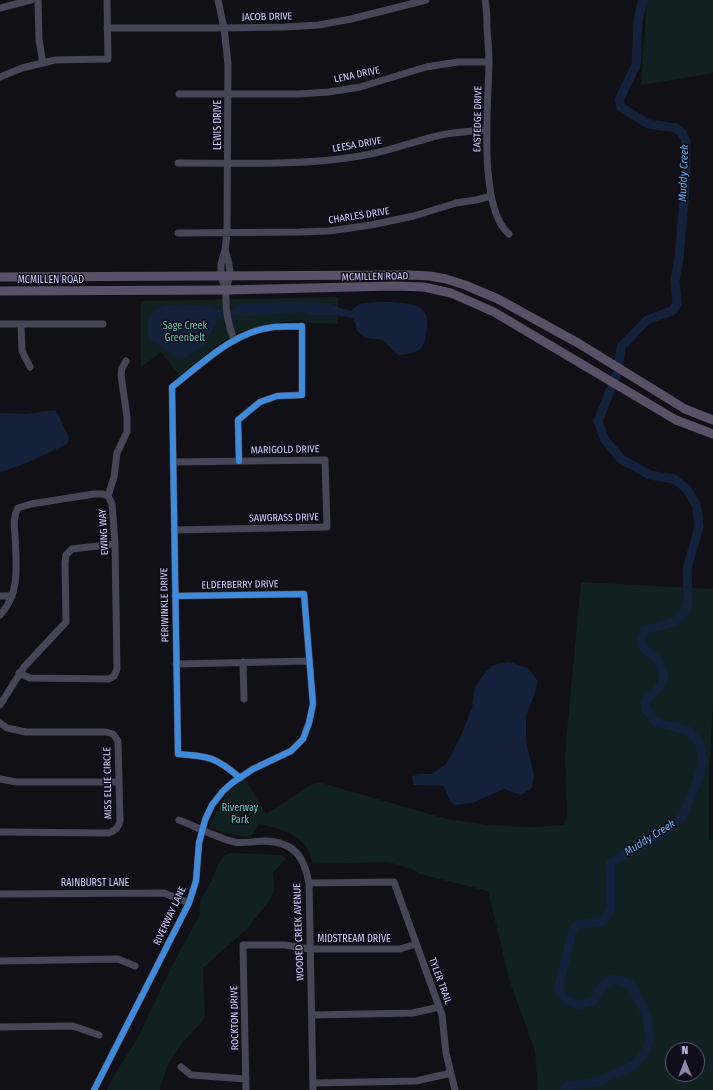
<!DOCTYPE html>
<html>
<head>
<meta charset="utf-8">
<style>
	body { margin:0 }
	#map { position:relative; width:713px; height:1090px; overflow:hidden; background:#111017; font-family:"Fira Sans Condensed",sans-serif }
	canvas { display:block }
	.north { position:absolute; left:665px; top:1042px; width:40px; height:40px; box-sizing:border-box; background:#0f0d1a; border:1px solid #5d5a73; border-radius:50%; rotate:359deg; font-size:11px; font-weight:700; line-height:16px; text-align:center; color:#d2cdf8 }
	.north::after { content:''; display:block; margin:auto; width:14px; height:18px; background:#8e8ba9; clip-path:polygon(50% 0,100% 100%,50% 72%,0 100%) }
</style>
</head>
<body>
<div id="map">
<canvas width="713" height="1090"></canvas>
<div class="north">N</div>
</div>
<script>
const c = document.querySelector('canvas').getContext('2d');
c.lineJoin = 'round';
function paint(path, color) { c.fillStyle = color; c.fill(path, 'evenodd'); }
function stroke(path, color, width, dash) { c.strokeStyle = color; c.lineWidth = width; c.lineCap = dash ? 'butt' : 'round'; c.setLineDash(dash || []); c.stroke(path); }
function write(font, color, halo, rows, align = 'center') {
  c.font = font + ' "Fira Sans Condensed",sans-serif'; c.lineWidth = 3; c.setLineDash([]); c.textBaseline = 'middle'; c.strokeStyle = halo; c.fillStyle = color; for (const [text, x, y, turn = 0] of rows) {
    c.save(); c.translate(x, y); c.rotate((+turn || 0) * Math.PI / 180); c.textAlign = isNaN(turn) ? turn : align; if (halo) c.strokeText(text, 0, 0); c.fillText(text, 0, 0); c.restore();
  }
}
paint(new Path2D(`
	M647,0H713V73L641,85Z
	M338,297V324L310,323L300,320L277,323L238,332L220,343L180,376L161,352L141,367V301Z
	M581,582L713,589V705L709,768V840H713V1090H538L535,1051L510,982L488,891L420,874L412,869L388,862L313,864C311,860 310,853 307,849C297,832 278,828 259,824L251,837C236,837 223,832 209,827L220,804L229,790L245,779L266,814L309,786L318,782L447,819L488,825L531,827L564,825L567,815L565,753ZM673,1050H697V1074H673Z
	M230,853L282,855L286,859L273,872L275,890L268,902L248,928L203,968L205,1018L179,1047L166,1069L160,1090H107L116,1072L136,1041L174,962L199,916L201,900L212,880L218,864L224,856Z`), '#112021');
paint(new Path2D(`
	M291,302L330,303L337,307L351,311L359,304L363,303C378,302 408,300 420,308C422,309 426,314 426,315C429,321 426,343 421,348C416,354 405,354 398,355L383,340L365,338L357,331L356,324L352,318L336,315H312L303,312L246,316L236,315L219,319L213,328L207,343L185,357L179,359L169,351L149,339L147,324L151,313L164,306L183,304L203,306L218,310L234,309L243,303Z
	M55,410L58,414L69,438L67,444C44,455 25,465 0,472V413L27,414Z
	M509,662L528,668L538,681L534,696L526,715V741L534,775L532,788L521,795L504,789L472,803L454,805L449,799L444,786L414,785L412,777L418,774H432L446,764L460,738L472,708L475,687L485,673L493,665Z`), '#13223a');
stroke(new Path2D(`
	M619,364L621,347L647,320L672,311L677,304L675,280L679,258L686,177V141L682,133L676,128L648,124L621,107L619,100L636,65L638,20L643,0
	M564,1090L568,1086L597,1082L634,1065L646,1051L650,1037L646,1014L631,985L621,981L612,979L604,985L593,1001L578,1005L565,999L558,990L572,933L577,925L603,921L611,908L610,863L663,833L682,818L698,779L703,761L699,743L689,731L656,722L646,710L645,702L661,685L664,676L658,660L643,647L641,639L645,630L674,622L683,614L688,603L687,569L699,527L697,507L687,489L674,479L650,475L621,459L605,440L598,421L618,371`), '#13223a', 9);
stroke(new Path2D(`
	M38,0L39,40L43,63
	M218,0L224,28L228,64L227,233L225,250L221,264V277L226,290
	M485,0C487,9 487,19 487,28C488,40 489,52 489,64C488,103 478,209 509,234
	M0,8L31,0
	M107,28H224L285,27L319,25L351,19L426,0
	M0,77L22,68L55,60L108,59L107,0
	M179,94H299L329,92L360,87L426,67L458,62H489
	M178,163C239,163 300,166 360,156C385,152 409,143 433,137C451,132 469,131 487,130
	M178,233L299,232L329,231L371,225L414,216L456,203L476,200L491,196
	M225,250C228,260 231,268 229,278C228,283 226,288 226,293C225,310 228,324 234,340
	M0,324H103
	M21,324L22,351L30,367
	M239,461L238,420L260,402L277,396L302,395V326C293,327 284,326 274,327C234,331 203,363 172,387L178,754C208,756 216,757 240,778
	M173,462L325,460L327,527L174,530
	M108,496L114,477L117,453L127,432V417L121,375L122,368L126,361
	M0,596H12
	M0,615C21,594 16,562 15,535C14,525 13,517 18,508L31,504L94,494H103L108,496L112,504L115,544L117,669L114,676L109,679L30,678L19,673
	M243,662L244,699
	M176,664L310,661
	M0,705L24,667L66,622L65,563L66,555L72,549L115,544
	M0,723L7,728L26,732H106L113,734L118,741L120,821C118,828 116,830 109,833L0,832
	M0,779L16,782H119
	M179,820C197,827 215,837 234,842C244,844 254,841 265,841C294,842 304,856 309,883L313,1090
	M309,883L394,882L442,1015L446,1053L455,1090
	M0,894L164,893L189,903
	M0,961L118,959L135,966
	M312,1015L413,1013L439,1007
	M0,1027L73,1026L99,1035
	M181,1067L191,1075L246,1079
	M313,1083L416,1081L451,1073
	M94,1090L189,903L196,881L199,843L205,820L212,805L223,791L232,783L253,769L291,751L303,739L309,723L313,704L304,594L175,596
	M246,1090L243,945H285L310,949H400L416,944`), '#474657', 7);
stroke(new Path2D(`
	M0,277L409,275L430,276L446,279L465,285L498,299L578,343L685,409L713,420
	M0,291L226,290L394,286L424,287L437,290L451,293L494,312L676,420L713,434`), '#595168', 9);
stroke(new Path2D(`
	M239,461L238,420L260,402L277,396L302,395V326C293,327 284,326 274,327C234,331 203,363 172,387L178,754C208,756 216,757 240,778
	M94,1090L189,903L196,881L199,843L205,820L212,805L223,791L232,783L253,769L291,751L303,739L309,723L313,704L304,594L175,596`), '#408adc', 6);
write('10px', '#d2cdf8', '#0f0d1a', [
	["JACOB DRIVE",267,17,-1],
	["LENA DRIVE",357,75,-12],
	["EASTEDGE DRIVE",478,119,-89],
	["LEWIS DRIVE",218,125,-90],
	["LEESA DRIVE",357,145,-10],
	["CHARLES DRIVE",359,216,-9],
	["MCMILLEN ROAD",375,277,-1],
	["MCMILLEN ROAD",51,280],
	["MARIGOLD DRIVE",285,450,-1],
	["SAWGRASS DRIVE",284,518,-1],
	["EWING WAY",104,532,-93],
	["ELDERBERRY DRIVE",240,585,-1],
	["PERIWINKLE DRIVE",165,605,-91],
	["MISS ELLIE CIRCLE",108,783,-91],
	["RAINBURST LANE",95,883],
	["RIVERWAY LANE",170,916,-65],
	["WOODED CREEK AVENUE",299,932,-92],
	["MIDSTREAM DRIVE",354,939],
	["TYLER TRAIL",440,981,70],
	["ROCKTON DRIVE",235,1018,-91]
]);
write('10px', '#64cdb3', '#0f0d1a', [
	["Sage Creek",185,326],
	["Greenbelt",185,338],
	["Riverway",240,808],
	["Park",240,820]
]);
write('italic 11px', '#69afeb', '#0f0d1a', [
	["Muddy Creek",684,173,-88],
	["Muddy Creek",650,838,-32]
]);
</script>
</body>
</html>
